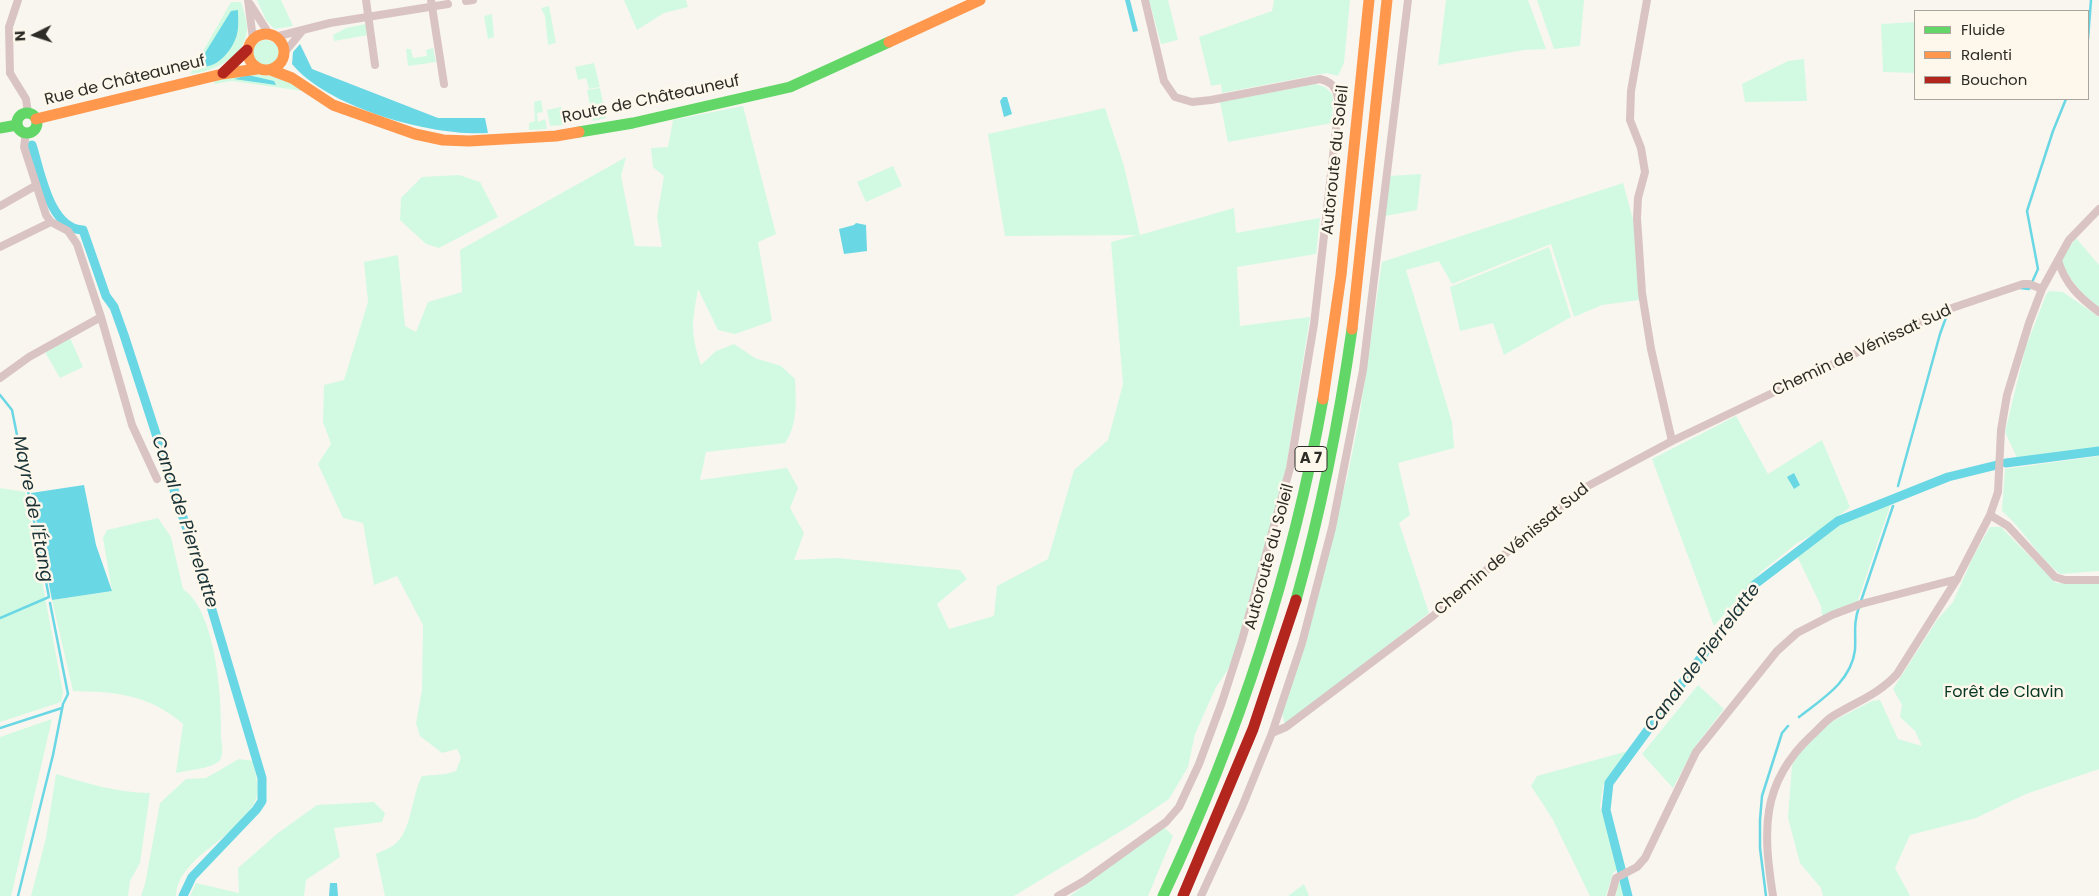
<!DOCTYPE html>
<html>
<head>
<meta charset="utf-8">
<style>
	body { margin:0 }
	#map { position:relative; width:2099px; height:896px; overflow:hidden; background:#f9f6ef; font-family:Poppins,sans-serif }
	canvas { display:block }
	.legend { position:absolute; left:1914px; top:10px; width:175px; height:90px; box-sizing:border-box; background:#fdf8eb; border:1px solid #aaa69d; margin:0; padding:6px 9px; list-style:none; font-size:15px; color:#2e2c27 }
	.legend li { display:flex; align-items:center; gap:10px; height:25px }
	.legend b { width:25px; border:1px solid #aaa69d }
	.north { position:absolute; left:10px; top:10px; width:50px; height:50px; -webkit-text-stroke:4px #fdf8eb; paint-order:stroke; rotate:266deg; font-size:14px; font-weight:700; line-height:20px; text-align:center; color:#2e2c27 }
	.north::after { content:''; display:block; margin:auto; width:18px; height:22px; background:#2e2c27; clip-path:polygon(50% 0,100% 100%,50% 72%,0 100%) }
</style>
</head>
<body>
<div id="map">
<canvas width="2099" height="896"></canvas>
<ul class="legend">
<li><b style="height:6px;background:#63d668"></b>Fluide</li>
<li><b style="height:6px;background:#ff974d"></b>Ralenti</li>
<li><b style="height:6px;background:#b3261e"></b>Bouchon</li>
</ul>
<div class="north">N</div>
</div>
<script>
const c = document.querySelector('canvas').getContext('2d');
c.lineJoin = 'round';
function paint(path, color) { c.fillStyle = color; c.fill(path, 'evenodd'); }
function stroke(path, color, width, dash) { c.strokeStyle = color; c.lineWidth = width; c.lineCap = dash ? 'butt' : 'round'; c.setLineDash(dash || []); c.stroke(path); }
function write(font, color, halo, rows, align = 'center') {
  c.font = font + ' Poppins,sans-serif'; c.lineWidth = 5; c.setLineDash([]); c.textBaseline = 'middle'; c.strokeStyle = halo; c.fillStyle = color; for (const [text, x, y, turn = 0] of rows) {
    c.save(); c.translate(x, y); c.rotate((+turn || 0) * Math.PI / 180); c.textAlign = isNaN(turn) ? turn : align; if (halo) c.strokeText(text, 0, 0); c.fillText(text, 0, 0); c.restore();
  }
}
paint(new Path2D(`
	M257,0H281L293,26L274,29L266,20Z
	M624,0H686L688,7L664,13L637,30Z
	M1149,0H1168L1178,40L1161,44Z
	M1274,0H1350L1344,63L1338,76L1327,73L1222,93L1221,84L1211,86L1199,37L1272,11Z
	M1446,0H1528L1546,49L1524,50L1438,65Z
	M1537,0H1584L1580,46L1554,49Z
	M231,2H241C243,9 246,17 247,25C249,55 215,72 190,74Z
	M549,6L556,43L548,45L545,16L541,8Z
	M492,14L494,37L488,39L484,16Z
	M1915,22V73L1883,72L1881,24Z
	M366,24L368,35L334,41L333,35L346,28Z
	M253 53a13 13 0 1 1 26 0a13 13 0 1 1-26 0Z
	M433,48L436,62L408,66L406,49H411L413,58L427,56L426,50Z
	M1804,59L1807,101L1745,102L1742,84L1788,61Z
	M594,63L600,87L589,89L586,78L578,80L575,67Z
	M250,72L262,75L280,77L303,91L232,81L215,84L214,80Z
	M1315,84L1325,87L1333,95L1332,123L1228,142L1220,102Z
	M600,88L606,118L593,121L587,90Z
	M541,100L543,112L537,113L538,122L545,119L547,129L529,130V123L535,121L534,102Z
	M743,106L776,234L758,242L772,321L735,334L718,330L698,289C692,323 690,332 701,365L716,351L734,344L755,358L781,366L795,379C796,401 798,424 785,443L706,452L700,480L787,468L798,488L790,508L804,533L794,560L836,558L960,570L967,579L937,604L949,629L994,616L997,586L1048,559L1074,470L1108,440L1123,384L1111,242L1137,235L1005,236L988,134L1105,108L1124,166L1140,235L1234,208L1236,233L1320,218L1316,254L1237,267L1240,326L1310,317L1286,468L1256,584L1231,665L1216,687L1195,734L1188,767L1169,799L1131,825L1014,896H385L376,854C381,851 388,849 394,845C412,832 411,796 422,776L446,774L456,771L461,758L457,749L442,753L420,736L416,723L422,690L423,625L397,576L374,585L363,523L343,518L318,464L331,444L323,422L324,385L344,380L368,302L364,262L398,255L405,326L416,332L428,302L462,292L460,250L626,157L621,176L635,246L662,247L657,217L664,176L653,167L651,148L668,147L673,120Z
	M561,107L565,125L550,126L547,110Z
	M893,166L902,186L866,202L857,182Z
	M1421,174L1417,210L1385,216L1389,176Z
	M459,175L480,182L498,217L439,248L426,244L400,220L401,198L422,177Z
	M1623,183L1637,234L1639,300L1602,305L1574,317L1551,244L1452,284L1439,261L1406,270L1452,422L1454,448L1398,463L1410,515L1399,523L1429,613L1285,725L1281,709L1347,478L1359,419L1382,262Z
	M2076,238L2099,265V307C2082,294 2068,280 2061,259Z
	M1549,247L1571,317L1504,355L1493,323L1460,331L1450,287Z
	M2049,291L2063,292L2099,317V447L2017,458L2005,432L2026,346L2046,295Z
	M70,338L83,367L60,378L46,354V351Z
	M1736,416L1768,474L1822,440L1850,507L1818,532L1797,543L1761,572L1714,626L1652,459Z
	M2099,456V571L2060,574C2037,556 2024,530 2002,511L2005,469Z
	M0,488L25,492L63,692L61,702L0,722Z
	M1891,503L1857,603L1822,616L1821,606L1797,556L1839,522Z
	M158,518L171,537L183,589C216,611 222,698 221,735C221,742 224,752 221,758C217,769 186,770 176,773L183,724C148,694 117,692 73,691L52,600L112,591L103,538L107,530Z
	M1990,527H2001L2056,583L2099,584V769L2026,794L1976,818L1910,835L1895,868L1910,896H1823L1821,888L1800,863L1788,818L1792,765L1804,746L1831,722L1872,701L1880,700L1898,739L1922,746L1915,731L1900,717L1902,705L1893,689L1937,620L1953,602L1973,557Z
	M1698,685L1724,709L1694,748L1673,788L1642,754Z
	M52,719L11,896H0V737Z
	M1628,751L1603,786L1600,807L1619,869L1613,873L1606,896H1590L1552,818L1531,786L1537,776Z
	M239,759L253,761C255,772 260,788 256,799C242,837 178,855 176,896H141L145,884L160,803L186,779L206,778Z
	M56,774C87,783 117,793 150,793L140,863L130,881L128,896H31L46,838Z
	M374,802L385,813L382,822L334,828L340,857L306,880L304,896H190L196,883L239,893L238,868L278,833L317,805Z
	M1164,827L1173,836L1148,896H1070Z
	M1618,882H1623L1625,896H1616Z
	M1304,884L1309,896H1288Z`), '#d2fae2');
paint(new Path2D(`
	M1125,0H1130L1138,31L1133,32Z
	M238,10C238,17 239,27 237,34C234,48 217,70 201,66L200,61L231,11Z
	M300,44L312,69L438,118H485L488,133C433,137 328,108 292,64L293,52Z
	M248,75L274,81L276,85L234,79Z
	M1003,97H1007L1012,114L1004,117L1000,101Z
	M856,223L866,225L867,251L844,254L839,229L854,225Z
	M1794,473L1800,485L1794,489L1787,477Z
	M84,485L96,545L112,591L52,600L31,493Z
	M330,883H337L338,896H329Z`), '#69d7e4');
stroke(new Path2D(`
	M2088,39L2091,0
	M2020,288L2029,289L2038,269L2027,211L2053,131L2066,99
	M0,395L12,410L49,597L0,618
	M1898,486L1940,334L1948,312
	M1861,601L1893,506
	M1799,717C1822,699 1851,682 1855,650C1856,633 1853,624 1859,607
	M0,728L62,708
	M18,896L53,755L63,704L68,694L50,603
	M1766,896L1760,848V820L1762,796L1782,733L1788,726`), '#69d7e4', 2.5);
stroke(new Path2D(`
	M32,145C40,169 49,229 83,230L106,296L114,307L124,335L201,573L262,778V801L256,810L192,877L183,896
	M2006,463L2099,451
	M1628,896L1606,810L1609,783L1754,585L1838,521L1948,477L1997,465`), '#69d7e4', 9);
stroke(new Path2D(`
	M248,0L253,39
	M366,0L375,65
	M431,0L444,84
	M1647,0L1631,91L1630,120L1641,148L1645,172L1638,198L1637,218L1642,293L1651,349L1672,441
	M466,1L473,0
	M250,4L269,34
	M275,37L330,23L448,4
	M284,53L303,30
	M10,73L9,27L18,0
	M10,73L26,99L28,113
	M26,133L24,147L46,215L51,222L68,231L77,244L101,317L132,425L157,479
	M0,206L35,186
	M0,247L51,222
	M2058,260C2065,284 2079,297 2099,312
	M0,378L29,357L101,317
	M1990,515L2008,526L2055,577L2065,580H2099
	M1272,733L1302,643L1332,528L1363,370L1408,0
	M1058,896L1084,881L1166,822L1179,807L1199,764L1222,702L1242,640L1290,468L1314,324L1338,112C1339,96 1338,83 1320,79L1211,100L1192,102L1175,97L1164,81L1145,0
	M1201,896L1242,807L1272,733L1286,727L1433,616L1541,523L1586,487L1672,441L1946,310L2023,284H2029L2042,289
	M1611,896L1616,878L1637,867L1645,858L1696,752L1777,651L1797,633L1832,615L1861,604L1957,579
	M1773,896C1763,832 1760,784 1811,736C1818,730 1825,721 1833,716C1856,702 1879,694 1897,674L1957,579L1990,515L1998,492L2001,430L2007,395L2029,323L2042,289L2069,240L2099,209`), '#dac4c3', 8);
stroke(new Path2D(`
	M17 123a10 10 0 1 1 20 0a10 10 0 1 1-20 0Z
	M0,128L17,125
	M579,132L633,123L790,87L889,42
	M1296,600C1321,511 1339,421 1352,329
	M1163,896C1238,737 1292,572 1323,399`), '#63d668', 11);
stroke(new Path2D(`
	M248 52a18 18 0 1 1 36 0a18 18 0 1 1-36 0Z
	M889,42L980,0
	M271,70L292,78L333,105L415,134L443,140L469,141L556,136L579,132
	M36,119L222,74L257,69
	M1352,329L1387,0
	M1323,399L1341,275L1369,0`), '#ff974d', 11);
stroke(new Path2D(`
	M223,73L247,50
	M1183,896L1253,729L1296,600`), '#b3261e', 11);
for (const [x, y, w] of [
	[1311,459,32]
]) { const box = new Path2D(); box.roundRect(x - w / 2, y - 12.5, w, 25, 4); c.fillStyle = '#fdf8eb'; c.fill(box); stroke(box, '#2e2c27', 1); }
write('bold 15px', '#2e2c27', null, [
	["A 7",1311,459]
]);
write('16px', '#2e2c27', '#fdf8eb', [
	["Rue de Châteauneuf",125,81,-14],
	["Route de Châteauneuf",651,100,-12],
	["Autoroute du Soleil",1336,160,-84],
	["Chemin de Vénissat Sud",1862,351,-25],
	["Chemin de Vénissat Sud",1512,550,-40],
	["Autoroute du Soleil",1270,557,-75]
]);
write('16px', '#073825', '#fdf8eb', [
	["Forêt de Clavin",2004,693]
]);
write('italic 18px', '#1b3337', '#fdf8eb', [
	["Mayre de l'Étang",32,509,79],
	["Canal de Pierrelatte",184,522,72],
	["Canal de Pierrelatte",1703,658,-53]
]);
</script>
</body>
</html>
